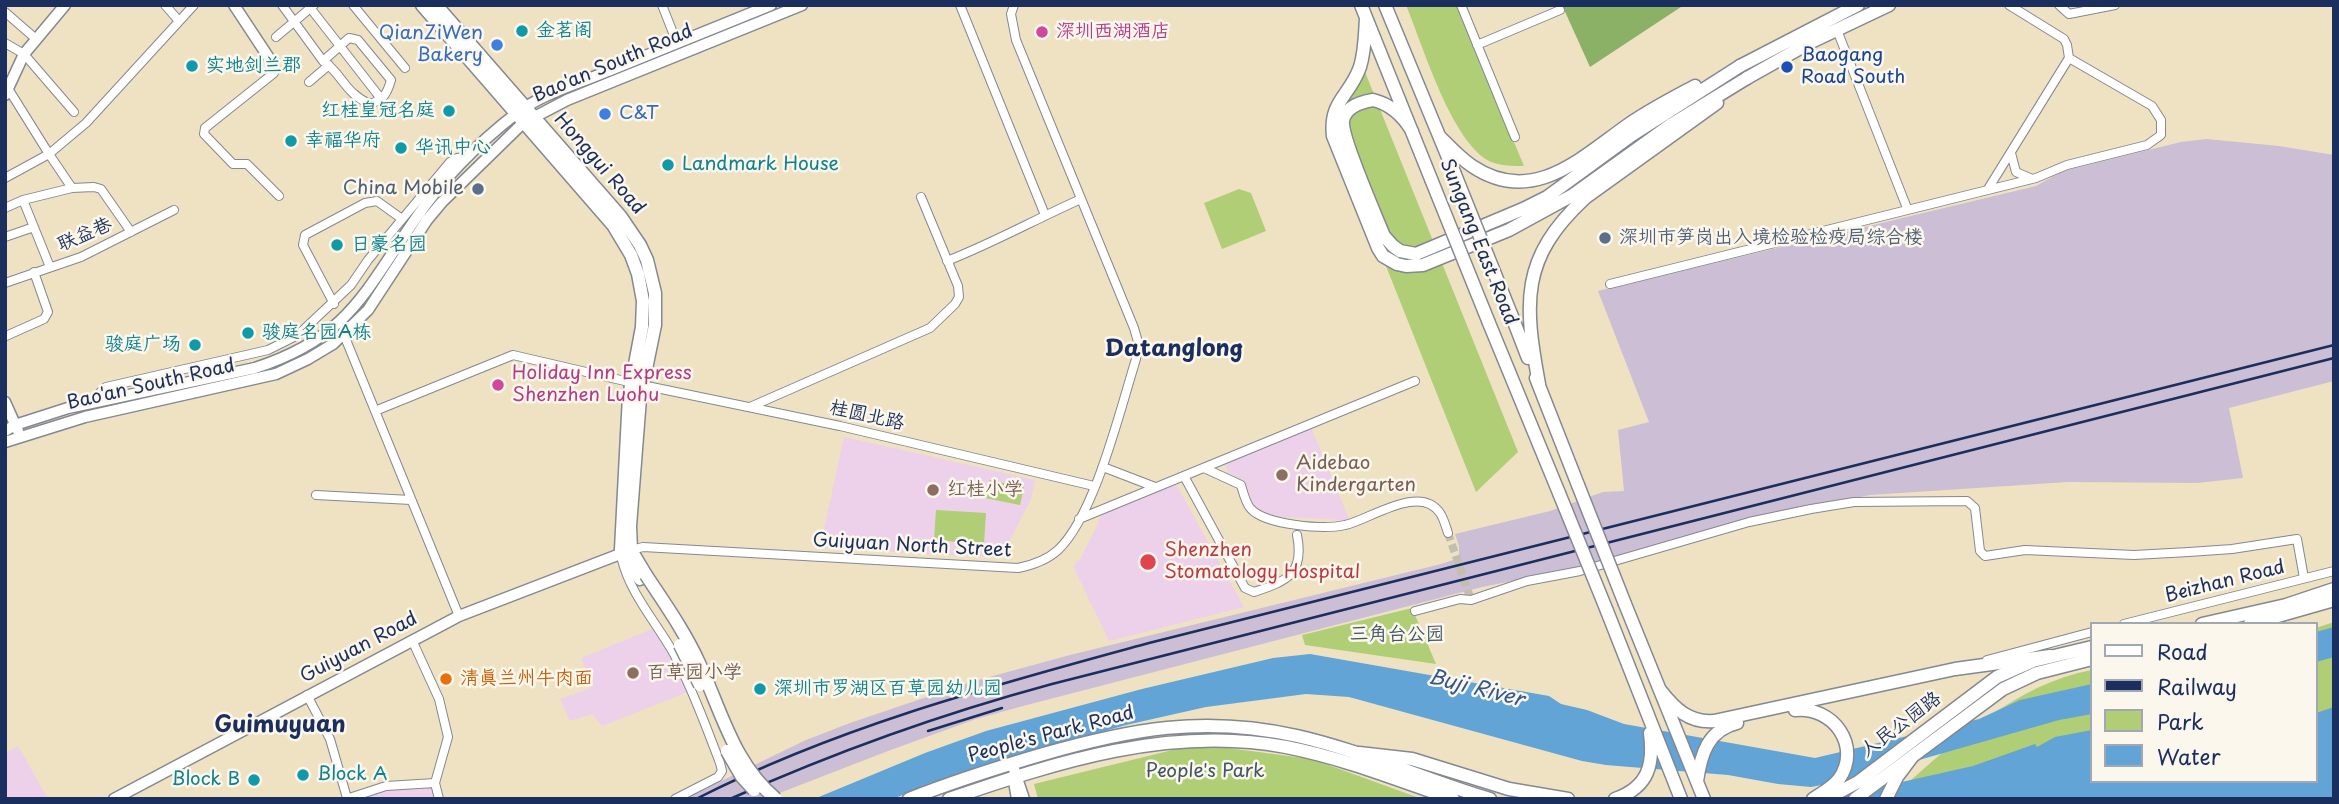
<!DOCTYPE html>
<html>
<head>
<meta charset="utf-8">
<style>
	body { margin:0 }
	#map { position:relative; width:2339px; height:804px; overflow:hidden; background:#eee2c3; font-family:"Playpen Sans",sans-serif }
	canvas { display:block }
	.frame { position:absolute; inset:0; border:7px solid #1b2f5e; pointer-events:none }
	.legend { position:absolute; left:2090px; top:622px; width:228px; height:161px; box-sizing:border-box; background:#fbf7ec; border:2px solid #a1a7b3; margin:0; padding:9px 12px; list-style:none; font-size:21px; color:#1b2f5e }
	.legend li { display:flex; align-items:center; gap:14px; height:35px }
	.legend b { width:35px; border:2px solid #a1a7b3 }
</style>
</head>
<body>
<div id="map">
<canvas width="2339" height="804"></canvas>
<div class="frame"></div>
<ul class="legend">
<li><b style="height:9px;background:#fff"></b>Road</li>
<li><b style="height:9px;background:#1b2f5e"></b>Railway</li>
<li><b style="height:19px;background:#afce76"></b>Park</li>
<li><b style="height:19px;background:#61a4d5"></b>Water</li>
</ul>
</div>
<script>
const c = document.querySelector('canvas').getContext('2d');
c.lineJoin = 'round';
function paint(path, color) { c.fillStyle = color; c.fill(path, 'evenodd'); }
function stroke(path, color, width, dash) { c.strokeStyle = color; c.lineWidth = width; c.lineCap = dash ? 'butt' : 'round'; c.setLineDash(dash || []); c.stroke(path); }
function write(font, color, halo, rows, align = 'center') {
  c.font = font + ' "Playpen Sans","LXGW WenKai TC",sans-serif'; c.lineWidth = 5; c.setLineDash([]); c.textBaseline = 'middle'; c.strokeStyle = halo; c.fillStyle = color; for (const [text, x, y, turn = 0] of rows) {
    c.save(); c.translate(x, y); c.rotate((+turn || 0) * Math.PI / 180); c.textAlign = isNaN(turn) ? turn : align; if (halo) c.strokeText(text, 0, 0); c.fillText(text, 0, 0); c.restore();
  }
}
paint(new Path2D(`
	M1311,427L1349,519L1344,520L1281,517L1266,513L1254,505L1244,481L1229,473L1224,463Z
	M844,437L1035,480L1031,499L1001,558L820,548Z
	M1176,484L1244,607L1109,641L1073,566L1081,558L1103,513Z
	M657,627L688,692L602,726L592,714L570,721L560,699L591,688L581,658Z
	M18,746L48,799H5V750L7,752Z
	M432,789L437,799H358L373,791Z`), '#edd0e9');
paint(new Path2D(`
	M2206,139L2279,146L2334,155V381L2229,408L2243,478L2197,483L2068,482L1870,495L1780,512L1622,554L1573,569L1482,587L1023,706L976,719L888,751L764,799H684L806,740L850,723L971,682L1070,655L1441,564L1459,558V546L1455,534L1550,511L1603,492L1624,491L1618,430L1649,422L1598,291L2036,186L2063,171L2181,142Z`), '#ccbed4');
paint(new Path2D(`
	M1406,5H1457L1524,166C1513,166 1502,166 1491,162C1452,144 1423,46 1406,5Z
	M1363,67L1518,452L1476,492L1333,133L1334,121Z
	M1239,189L1251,193L1266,231L1222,249L1204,203Z
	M989,480L1024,487L1020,505L985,498Z
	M936,510L986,513L984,544L934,540Z
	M1412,608L1436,664L1305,645L1302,635Z
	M2334,622V799L1901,789C1956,740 2017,684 2092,670V781H2316V628Z
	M1197,744L1312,759L1422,799H1038L1034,784Z`), '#afce76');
paint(new Path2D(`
	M1562,5H1684L1590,67Z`), '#8bb167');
paint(new Path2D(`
	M2334,627V657L2316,662V632Z
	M1310,654L1549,696L1561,704L1587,710L1624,724L1815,758L1979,719L2020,700L2092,684V714L2059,720L1849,780L1811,787L1778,784L1728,775L1606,765L1582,761L1349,697L1306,694L1206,707L1126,725L982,766L892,799H814L925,753L986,731L1142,689L1273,658Z
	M2334,707V799H1826L1973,766L2035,744L2037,747L2055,737L2092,730V781H2316V713Z`), '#61a4d5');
stroke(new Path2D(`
	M1448,533L1471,600`), '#c4beaf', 8, [8, 4]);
const minor = new Path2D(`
	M165,5L179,21
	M282,5L323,61C342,73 344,93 370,104C384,99 387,94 391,80L358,40L349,38L323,61
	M308,5L382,100
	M353,5L405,68
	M662,5L677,43
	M960,5L1045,215
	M1461,5L1515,137
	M2059,5L2069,14L2115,5
	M5,12L36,39
	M1837,30L1907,208
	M276,37L314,5
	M5,43L24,54L74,112
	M1477,45L1560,10
	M269,58L274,66V73L205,128L204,134L233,164H247L279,196
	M309,82L329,65
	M9,90L49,154L86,123L194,5
	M2011,153L2016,172L2030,178
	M5,178L49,154L72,188L94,187L101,189L131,232
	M1988,189L2069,58L2067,45L2064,39L2009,5
	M23,200L50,267
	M5,208L23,200L72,188
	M5,237L34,227
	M947,261C993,243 1036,219 1081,199
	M5,283L81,257L174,210
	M1610,284L2036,178L2067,165L2147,145L2161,135V120L2152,106L2069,58
	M334,304L303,245L305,235L365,203L377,201L402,219
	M344,335L459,616
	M6,336L44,319L48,312L34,272
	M89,403L106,387L268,350L298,335L351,285L368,260L450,162L457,158L468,157
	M750,407L930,328L955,304L959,297L958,286L921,197
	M375,411L513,355L642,385L840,426L1094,486
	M1103,467L1155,487
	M1204,468L1241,485C1243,492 1246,504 1251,509C1266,525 1324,530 1345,525C1369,520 1420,483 1440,513C1444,519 1446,527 1448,533
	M1184,476L1245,588L1254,592C1286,581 1305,575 1297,535
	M316,495L411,500
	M1079,519L1415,381
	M631,550L643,547L1018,568C1033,565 1047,560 1058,550C1095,515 1120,410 1136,359L1138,342L1134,328L1016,40L1011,14L1014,5
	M622,560C631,595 656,622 674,654C692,689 706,726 720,763L722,771L718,777L675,799
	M1415,611L1460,599L1471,600L1527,581L1580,571L1749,522L1811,509L1854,502L1967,501L1975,508L1980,551L1985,556L2025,550L2134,555L2189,552L2232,549L2297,539L2304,578
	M2124,624L2334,571
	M1987,660L2092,632
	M307,695L330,739L347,798
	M435,783L439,799
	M346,799L386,786L435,783L448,737L439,699L412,640`);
const tertiary = new Path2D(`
	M234,5L269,58
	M5,95L24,54L65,5
	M5,402L18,431
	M5,431L15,425L68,408L255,368C347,338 363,295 414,221C441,181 478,143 517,113C543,93 578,84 608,71C663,49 717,27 771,5
	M5,442L85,417L276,374L308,359L333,344L368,310L427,220L442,202L523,123L567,100L802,5
	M1012,763L1024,799
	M1013,776L1017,799
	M114,799L459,616L628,551`);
const secondary = new Path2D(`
	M422,5L613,225L631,255L638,274L643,301L642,327L629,396L621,549V553L640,579
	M436,5L621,217L640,245L647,260L655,293V325L640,398L630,526L631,550L646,575
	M1740,66L1858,5
	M1747,78L1811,42L1889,5
	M2202,624L2286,605L2334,589
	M2250,624L2334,600
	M909,799C952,782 996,768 1040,755C1130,729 1204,715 1297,736C1363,751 1425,780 1490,799
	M949,799C1057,762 1170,725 1286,747C1343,758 1398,780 1453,799
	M1826,799L1858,782L1997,677L2033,661L2092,647
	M1855,799L2003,689L2037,673L2092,659`);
const primary = new Path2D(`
	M1361,5L1431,179
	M1385,5L1454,172
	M1366,18C1365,34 1365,51 1360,67C1350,96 1329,101 1333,136L1378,248L1383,256L1397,264L1406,266L1423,265L1509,230L1573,195L1672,124L1747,78
	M1412,131C1403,116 1390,104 1373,100C1361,102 1345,107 1343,121C1341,137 1376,216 1384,236L1393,246L1400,251L1416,254L1523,209L1547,197L1632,135L1740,66
	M1440,137C1450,147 1460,158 1472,166C1531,206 1579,160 1625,127C1647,111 1671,99 1695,86
	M1511,314L1528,358
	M1489,323L1559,493
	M1536,378L1578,485
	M1539,384C1524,303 1520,258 1585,198L1717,103
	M1625,604L1704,799
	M1607,611L1681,799
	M1660,690C1675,709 1689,723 1714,721L1955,669L2050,656
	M1795,710C1833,706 1862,746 1839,779C1832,788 1822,793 1813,799
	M1359,753L1412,759L1509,789L1568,799
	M1697,781C1701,754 1708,730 1737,723
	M1615,799C1649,787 1654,764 1650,733
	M1886,799L1897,777L1912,757`);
stroke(minor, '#848890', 10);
stroke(tertiary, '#848890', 13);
stroke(secondary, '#848890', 15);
stroke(primary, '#848890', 15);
stroke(minor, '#fff', 8);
stroke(tertiary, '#fff', 10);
stroke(secondary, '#fff', 12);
stroke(primary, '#fff', 12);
stroke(new Path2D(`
	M928,731L1002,708
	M696,799C839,726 995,685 1149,643L2334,345
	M730,799C835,752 941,714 1052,684L2334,358`), '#1b2f5e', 2.5);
const secondaryBridge = new Path2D(`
	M646,575C665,604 685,632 699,663C722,712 733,763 776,799
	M680,645L700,685
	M727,751L742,777L754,790`);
const primaryBridge = new Path2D(`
	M1454,172L1511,314
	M1431,179L1489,323
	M1578,485L1625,604
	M1559,493L1607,611`);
stroke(secondaryBridge, '#848890', 15, []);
stroke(primaryBridge, '#848890', 15, []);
stroke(secondaryBridge, '#fff', 12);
stroke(primaryBridge, '#fff', 12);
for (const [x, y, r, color] of [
	[522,31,7,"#0f9aa8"],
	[1042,32,7,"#d1479c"],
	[497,45,7,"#3f7fe0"],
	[192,66,7,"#0f9aa8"],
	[1787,67,7,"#1a4fb4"],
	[449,111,7,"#0f9aa8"],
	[605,114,7,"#3f7fe0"],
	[291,141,7,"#0f9aa8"],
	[401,148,7,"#0f9aa8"],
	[668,165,7,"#0f9aa8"],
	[478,189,7,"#5c6f8a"],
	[1605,238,7,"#5c6f8a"],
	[337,245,7,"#0f9aa8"],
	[248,333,7,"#0f9aa8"],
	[195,345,7,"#0f9aa8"],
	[498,385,7,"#d1479c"],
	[1282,475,7,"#8d6e63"],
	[933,490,7,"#8d6e63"],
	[1148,562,9,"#e0444e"],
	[633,673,7,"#8d6e63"],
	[446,679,7,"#e8710a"],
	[760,689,7,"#0f9aa8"],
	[303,775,7,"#0f9aa8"],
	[254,780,7,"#0f9aa8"]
]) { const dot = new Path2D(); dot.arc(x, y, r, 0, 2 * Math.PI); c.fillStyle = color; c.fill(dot); stroke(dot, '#fbf7ec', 2.5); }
write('19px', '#0d838f', '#fbf7ec', [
	["金茗阁",536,31],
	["实地剑兰郡",206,66],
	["红桂皇冠名庭",435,111,"right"],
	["幸福华府",305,141],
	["华讯中心",415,148],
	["Landmark House",682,165],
	["日豪名园",351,245],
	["骏庭名园A栋",262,333],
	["骏庭广场",181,345,"right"],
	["深圳市罗湖区百草园幼儿园",774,689],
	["Block A",317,775],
	["Block B",240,780,"right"]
], 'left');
write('19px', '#b23c85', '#fbf7ec', [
	["深圳西湖酒店",1056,32],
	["Holiday Inn Express",512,374],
	["Shenzhen Luohu",512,396]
], 'left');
write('19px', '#366cbe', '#fbf7ec', [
	["QianZiWen",483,34],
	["Bakery",483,56],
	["C&T",619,114,"left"]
], 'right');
write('19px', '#164399', '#fbf7ec', [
	["Baogang",1801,56],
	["Road South",1801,78]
], 'left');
write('19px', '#1b2f5e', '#fbf7ec', [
	["Bao'an South Road",613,64,-23],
	["Honggui Road",599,164,49],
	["联益巷",85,235,-23],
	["Sungang East Road",1478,242,68],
	["Bao'an South Road",151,385,-13],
	["桂圆北路",867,416,13],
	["Guiyuan North Street",912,546,3],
	["Beizhan Road",2225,582,-14],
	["Guiyuan Road",359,648,-28],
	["人民公园路",1901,725,-37],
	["People's Park Road",1051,735,-15]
]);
write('19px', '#4e5e75', '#fbf7ec', [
	["China Mobile",464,189],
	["深圳市笋岗出入境检验检疫局综合楼",1619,238,"left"]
], 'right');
write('19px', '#785e54', '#fbf7ec', [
	["Aidebao",1296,464],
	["Kindergarten",1296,486],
	["红桂小学",947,490],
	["百草园小学",647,673]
], 'left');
write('19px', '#be3a42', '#fbf7ec', [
	["Shenzhen",1164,551],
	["Stomatology Hospital",1164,573]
], 'left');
write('19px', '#405764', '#fbf7ec', [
	["三角台公园",1397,635],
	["People's Park",1205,772]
]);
write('19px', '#c56008', '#fbf7ec', [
	["清真兰州牛肉面",460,679]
], 'left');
write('italic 21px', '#345888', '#fbf7ec', [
	["Buji River",1476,689,14]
]);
write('bold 23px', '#1b2f5e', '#fbf7ec', [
	["Datanglong",1174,350],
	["Guimuyuan",280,726]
]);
</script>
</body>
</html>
